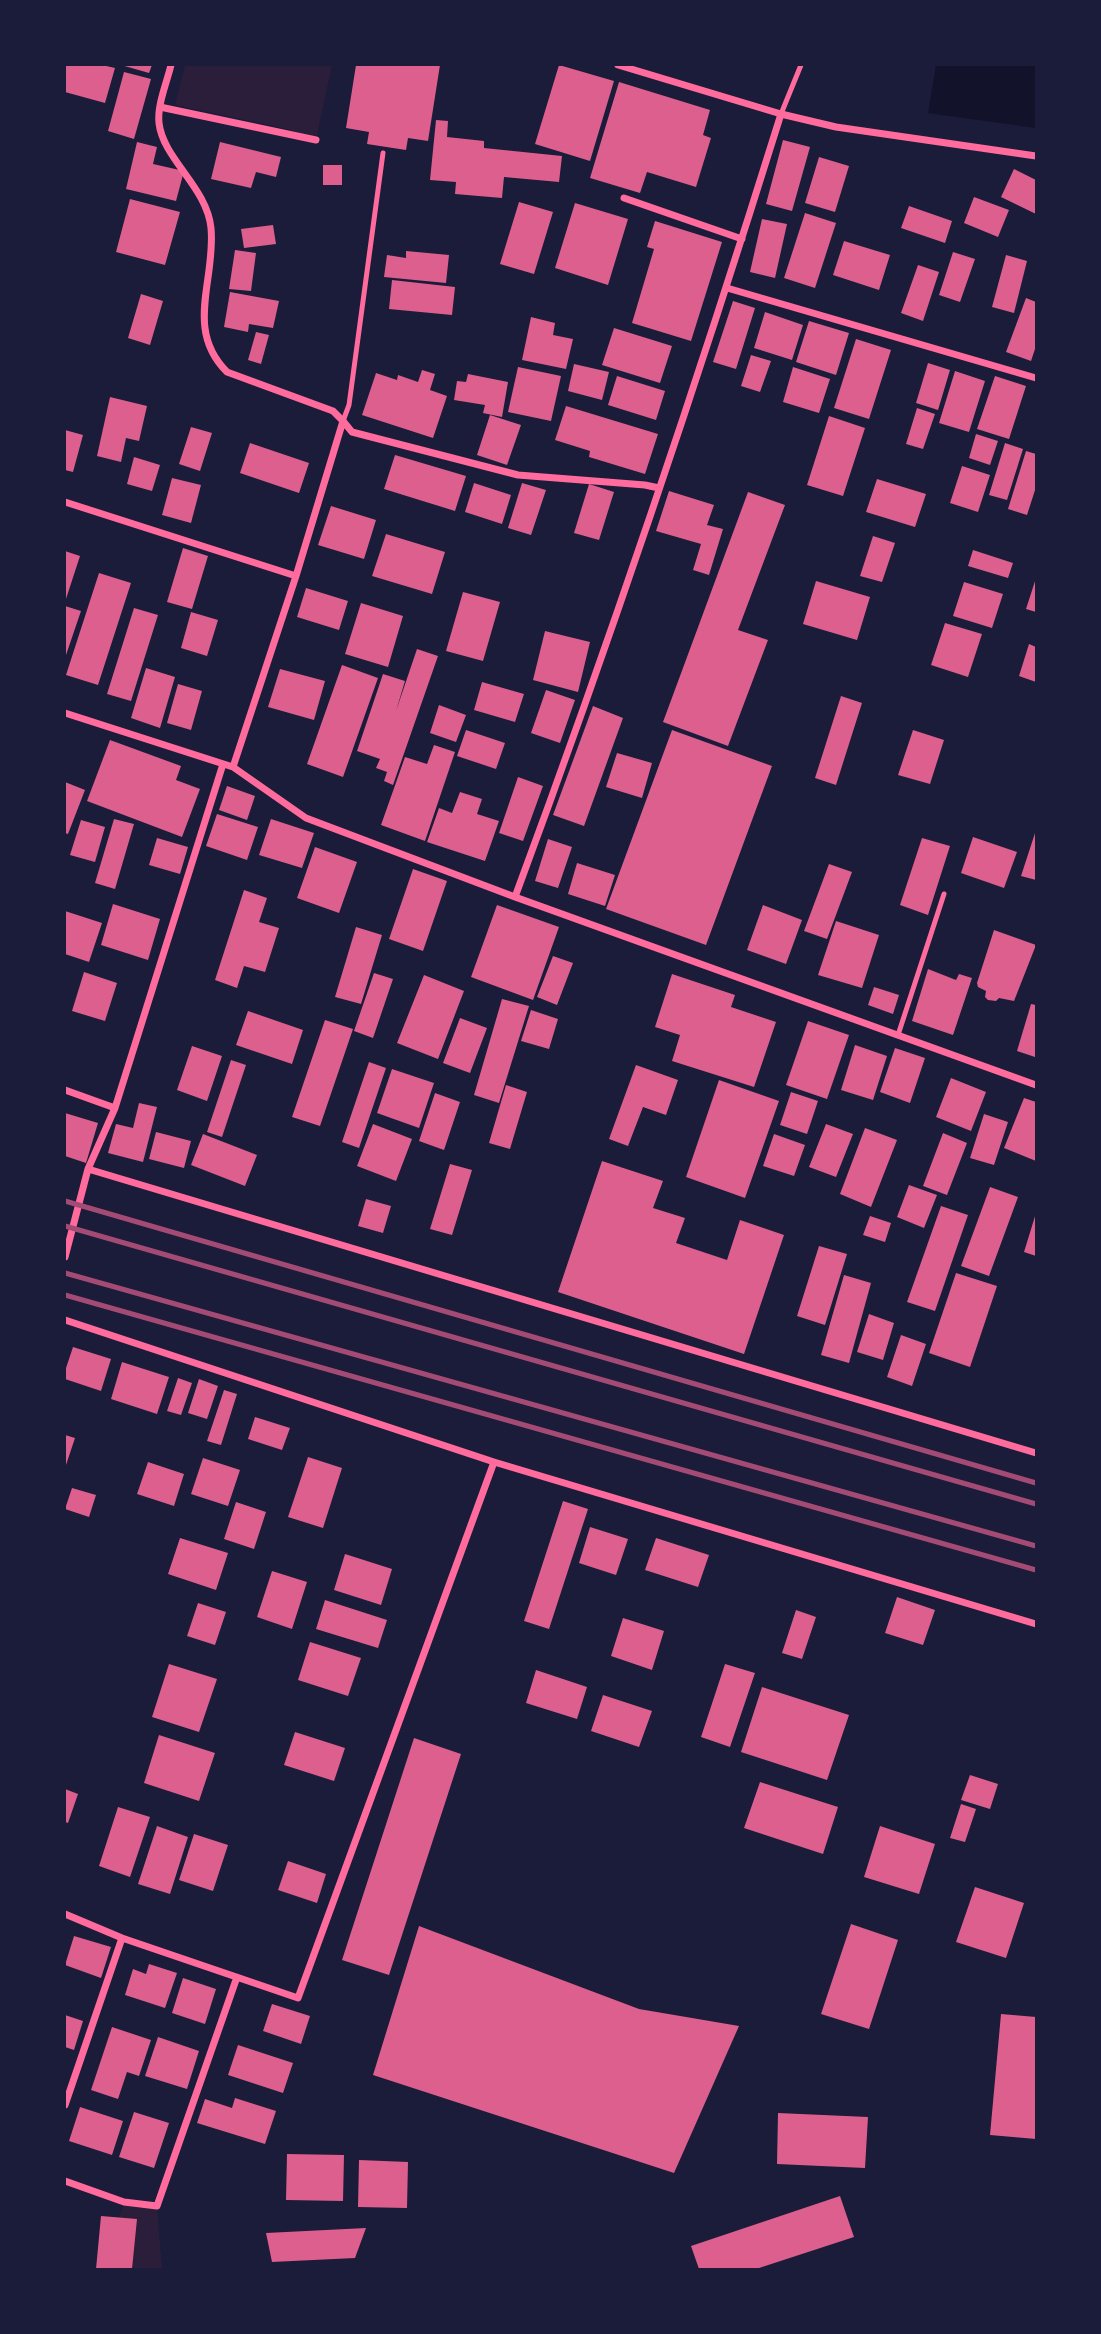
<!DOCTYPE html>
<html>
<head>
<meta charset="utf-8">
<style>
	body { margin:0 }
	#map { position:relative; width:1101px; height:2334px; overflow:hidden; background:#1b1b3a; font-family:Manrope,sans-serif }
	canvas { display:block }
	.frame { position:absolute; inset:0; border:66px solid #1b1b3a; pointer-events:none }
</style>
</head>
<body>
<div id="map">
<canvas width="1101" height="2334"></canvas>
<div class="frame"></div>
</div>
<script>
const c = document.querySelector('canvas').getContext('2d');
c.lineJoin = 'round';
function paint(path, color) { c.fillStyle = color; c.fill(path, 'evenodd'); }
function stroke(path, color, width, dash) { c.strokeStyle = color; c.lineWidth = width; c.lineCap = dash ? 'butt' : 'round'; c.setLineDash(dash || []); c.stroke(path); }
paint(new Path2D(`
	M185,65H332L316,140L287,129L175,105Z
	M124,2202L157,2206L162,2269H103Z`), '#2a1e3b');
paint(new Path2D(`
	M936,65H1036V128L928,113Z`), '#12122b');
paint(new Path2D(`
	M65,65H102L115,68L105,103L65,92Z
	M121,65H152L149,73Z
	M356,65H440L428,141L408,138L406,150L367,144L369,132L346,128Z
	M559,65L614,81L590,161L535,144Z
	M124,72L151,79L134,139L108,131Z
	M619,82L710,110L703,135L711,138L696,187L647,172L640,193L590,178Z
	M436,120L448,121L447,137L484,141V148L562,156L559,182L504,177L502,198L455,194L456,182L430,180Z
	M783,140L810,147L792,211L766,204Z
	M137,142L157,147L153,164L184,171L176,201L126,189Z
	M220,142L281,157L276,177L256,172L251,188L211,179Z
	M819,157L849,166L835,212L805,203Z
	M323,165H342V185H323Z
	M1014,169L1036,180V214L1001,197Z
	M974,197L1009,210L998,237L964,223Z
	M130,199L180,212L165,265L116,252Z
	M519,202L553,212L534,274L500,264Z
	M575,203L628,219L608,285L555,268Z
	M909,206L952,221L945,243L901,228Z
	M805,213L836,223L815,288L784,278Z
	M762,219L787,224L775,278L750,272Z
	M655,221L722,242L691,341L632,323L654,249L647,247Z
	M273,225L276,244L244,248L241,229Z
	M844,241L890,255L879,290L833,275Z
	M235,250L256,253L251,291L229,289Z
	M406,251L449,255L446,283L384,277L387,255L406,258Z
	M953,252L975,259L960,302L939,295Z
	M1006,255L1027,261L1014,313L992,307Z
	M918,265L939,272L923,321L901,313Z
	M392,280L455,287L452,315L389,309Z
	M230,292L279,301L273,328L249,324L248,332L224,327Z
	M141,294L163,301L150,345L128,338Z
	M1026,298L1036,302V346L1031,361L1006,352Z
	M733,301L755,308L736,369L713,362Z
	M765,312L803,325L792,360L754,348Z
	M531,317L555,323L553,335L573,339L566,369L522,360Z
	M809,321L849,333L836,375L796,362Z
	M614,328L672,346L660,383L602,365Z
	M256,332L269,335L261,364L248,360Z
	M856,339L891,350L869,419L834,408Z
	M751,355L771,361L760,392L741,386Z
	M928,363L950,370L938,410L916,403Z
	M574,364L609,372L602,400L568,391Z
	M518,367L561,376L551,421L508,412Z
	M793,367L830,379L819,413L783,402Z
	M422,370L435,374L430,390L447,396L433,438L362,415L376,373L397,380L398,375L418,382Z
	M955,371L985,381L969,432L939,423Z
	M468,374L508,382L502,417L483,413L485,405L454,400L457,381L466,382Z
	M617,376L665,391L656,420L608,405Z
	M995,376L1026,386L1009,439L977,429Z
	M110,397L147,406L139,441L126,438L121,462L97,456Z
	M566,406L658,434L645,474L589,457L590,451L555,440Z
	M917,408L935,414L923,449L906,444Z
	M490,415L521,425L507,465L477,455Z
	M829,416L865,428L843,496L807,485Z
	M191,427L212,433L200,471L179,464Z
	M65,430L83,435L73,472L65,470Z
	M976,434L998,441L990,465L969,458Z
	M250,443L309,463L299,493L240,473Z
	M1005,443L1023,449L1007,500L989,495Z
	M1026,451L1036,454V487L1027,515L1008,509Z
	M395,455L466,476L455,511L384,489Z
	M134,457L160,465L152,491L127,484Z
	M962,466L990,475L978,512L950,503Z
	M172,478L201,485L191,523L162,515Z
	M877,479L926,494L915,527L866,512Z
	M474,483L511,495L502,524L465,512Z
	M522,483L546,490L531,535L508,528Z
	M589,484L614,492L599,540L574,533Z
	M669,491L714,505L707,525L723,529L709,575L693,570L701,544L656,531Z
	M748,492L785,505L738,630L768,640L728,746L663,722Z
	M331,506L376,520L364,559L318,545Z
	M386,534L445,552L432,594L372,576Z
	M873,536L895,543L882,582L860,576Z
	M183,548L208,556L192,609L167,602Z
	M973,550L1013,563L1008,578L968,566Z
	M65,551L80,556L65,602Z
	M99,573L131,583L98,685L66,675Z
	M1036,578V612L1026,609Z
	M816,581L870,597L857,640L803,624Z
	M964,582L1003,594L992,628L953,616Z
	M306,588L348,601L339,630L297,617Z
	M463,592L500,602L483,661L446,651Z
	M361,603L403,616L388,667L345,654Z
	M65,606L81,611L65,658Z
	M134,608L158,615L131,701L107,694Z
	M191,612L218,620L207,656L181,648Z
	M945,623L982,634L968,677L931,665Z
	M545,631L590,642L578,692L533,680Z
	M1029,644L1036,647V682L1019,676Z
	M417,649L438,656L393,785L384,781L387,772L376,768L380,759L357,751L383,674L405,681L396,711Z
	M342,665L378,678L343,777L307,764Z
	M146,668L175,677L160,728L131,718Z
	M280,669L325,681L314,720L268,707Z
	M482,682L524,694L515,722L474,710Z
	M178,684L202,691L191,730L167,723Z
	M546,690L575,700L560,743L531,733Z
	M841,696L862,703L836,785L815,778Z
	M439,705L466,715L456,742L430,733Z
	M593,706L623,718L584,826L553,815Z
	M466,730L505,743L496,769L457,756Z
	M672,730L772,766L706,945L606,909Z
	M913,730L944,740L930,784L898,775Z
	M110,740L181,766L176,780L200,789L182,837L87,801Z
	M434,745L455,752L425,841L381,825L405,757L427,764Z
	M617,753L652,763L642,798L606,787Z
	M518,777L543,786L523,841L499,833Z
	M65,782L85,790L68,834L65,833Z
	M227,786L255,796L247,820L219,810Z
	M460,792L482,799L477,814L499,821L485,861L427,842L439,808L452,813Z
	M217,814L258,827L247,860L206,846Z
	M114,819L134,824L115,889L95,883Z
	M271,819L314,833L302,868L259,855Z
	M81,820L105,827L95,862L70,855Z
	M1036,830V880L1021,876Z
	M973,837L1017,852L1004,888L961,873Z
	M157,838L188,847L180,874L149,865Z
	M922,838L950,846L928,915L900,905Z
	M548,839L572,847L558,888L535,881Z
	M315,847L357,862L339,913L297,898Z
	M577,863L615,875L605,906L568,894Z
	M829,864L852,872L827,939L804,931Z
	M413,869L447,881L423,951L389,939Z
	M244,890L267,898L259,922L279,928L265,972L244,966L237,988L215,980Z
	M113,904L160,919L148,960L101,945Z
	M497,905L559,927L533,1000L471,977Z
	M763,905L802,920L786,964L747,950Z
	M65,911L102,923L89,962L65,954Z
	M836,921L879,935L862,988L818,975Z
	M356,927L382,935L361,1004L335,997Z
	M994,930L1036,945L1014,1001L999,998L996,1001L988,1000L985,997L986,991L978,987L977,983Z
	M553,956L573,963L557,1005L537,997Z
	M928,969L956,980L959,974L972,978L953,1035L912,1021Z
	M84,972L117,983L105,1021L72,1011Z
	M374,973L393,979L373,1038L354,1031Z
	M672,974L735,995L731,1007L776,1022L754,1087L672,1061L680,1035L655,1027Z
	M424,975L464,991L438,1059L397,1043Z
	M874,987L899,995L893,1014L868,1005Z
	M502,999L529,1006L499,1103L474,1095Z
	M1031,1004L1036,1005L1035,1057L1017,1051Z
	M531,1010L558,1019L549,1049L521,1041Z
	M248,1011L303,1030L292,1064L236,1045Z
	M460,1018L487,1028L470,1073L443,1063Z
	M325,1020L353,1029L320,1126L292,1117Z
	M808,1021L849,1035L827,1099L786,1085Z
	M855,1045L887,1056L873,1100L841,1090Z
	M192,1046L222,1056L207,1101L177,1090Z
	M895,1048L925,1058L910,1103L880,1092Z
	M231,1060L246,1065L222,1137L207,1132Z
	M369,1062L386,1068L359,1148L342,1142Z
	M636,1065L678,1080L666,1115L643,1107L628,1146L609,1139Z
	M392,1069L434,1083L419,1128L377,1113Z
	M951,1078L986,1092L971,1131L936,1117Z
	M719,1080L779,1101L745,1198L686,1177Z
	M506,1085L527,1092L510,1149L489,1143Z
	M791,1092L818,1101L807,1134L780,1125Z
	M435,1093L460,1102L444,1150L419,1141Z
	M1024,1098L1036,1102V1161L1004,1148Z
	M139,1103L157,1107L143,1162L108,1153L116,1124L133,1128Z
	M65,1113L98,1123L86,1163L65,1156Z
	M984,1114L1008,1122L994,1165L970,1158Z
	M373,1124L412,1139L396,1181L357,1166Z
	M826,1124L853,1134L836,1177L809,1167Z
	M865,1128L897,1140L871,1207L840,1194Z
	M156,1132L191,1141L184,1168L149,1159Z
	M943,1133L967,1143L947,1195L923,1186Z
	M203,1134L257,1155L245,1186L191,1165Z
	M774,1134L805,1145L794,1176L763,1166Z
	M602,1161L663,1181L653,1208L685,1218L676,1243L727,1260L740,1220L784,1235L744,1354L558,1292Z
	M450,1164L472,1170L452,1235L430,1229Z
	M909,1185L937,1195L924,1228L897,1217Z
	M990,1187L1018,1197L989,1276L961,1266Z
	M366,1199L391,1206L383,1233L358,1226Z
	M941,1206L968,1215L935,1311L907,1302Z
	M1036,1213V1256L1024,1252Z
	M870,1216L891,1223L885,1242L863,1235Z
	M819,1246L847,1254L825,1325L797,1316Z
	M956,1273L997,1286L970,1367L929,1353Z
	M844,1275L871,1283L849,1363L821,1355Z
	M869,1314L894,1323L883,1360L857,1352Z
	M901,1335L926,1344L912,1386L887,1377Z
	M73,1347L111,1359L101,1391L65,1379V1371Z
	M122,1362L169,1377L157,1414L111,1399Z
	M178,1378L192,1383L181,1415L167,1411Z
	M199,1379L218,1386L207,1419L188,1413Z
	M224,1390L237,1394L221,1445L207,1441Z
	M255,1417L290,1428L282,1450L248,1439Z
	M65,1435L75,1438L65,1468Z
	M308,1457L342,1468L323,1528L288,1517Z
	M203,1458L240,1470L228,1506L191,1494Z
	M148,1462L184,1474L174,1506L137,1494Z
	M72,1488L96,1495L89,1517L65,1509Z
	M563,1501L588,1509L549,1629L524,1621Z
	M236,1502L266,1512L254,1549L224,1539Z
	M590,1527L628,1539L616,1575L579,1563Z
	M180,1538L228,1553L216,1590L168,1574Z
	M656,1538L709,1555L698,1587L645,1570Z
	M345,1554L392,1569L381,1605L334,1590Z
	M272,1571L307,1582L292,1629L257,1617Z
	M897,1597L935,1610L923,1645L885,1633Z
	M325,1600L387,1620L378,1648L316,1629Z
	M198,1603L226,1612L215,1645L187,1636Z
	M796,1610L816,1617L802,1659L782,1653Z
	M623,1618L664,1631L652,1670L611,1656Z
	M310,1642L361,1658L348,1696L298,1680Z
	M169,1664L217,1679L199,1732L152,1717Z
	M725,1664L755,1673L730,1747L701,1737Z
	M536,1670L587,1687L577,1719L526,1703Z
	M762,1687L849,1715L827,1780L741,1752Z
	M603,1695L652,1711L639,1747L591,1731Z
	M295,1732L345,1748L334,1781L284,1765Z
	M159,1735L215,1753L199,1801L144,1783Z
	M414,1738L461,1754L389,1975L342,1960Z
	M970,1775L998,1784L990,1809L961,1800Z
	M760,1782L838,1807L823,1854L744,1828Z
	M65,1789L78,1794L68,1823L65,1822Z
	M961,1804L976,1809L965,1842L950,1838Z
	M118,1807L150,1817L130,1877L99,1866Z
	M157,1826L188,1837L170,1894L138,1884Z
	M880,1826L935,1844L919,1894L864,1877Z
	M194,1834L228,1845L213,1891L179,1880Z
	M288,1861L326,1874L317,1903L278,1890Z
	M975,1887L1024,1903L1006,1958L956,1942Z
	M851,1924L898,1940L869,2029L821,2014Z
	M419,1926L639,2009L739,2026L674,2173L373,2075Z
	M74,1936L111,1947L101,1978L65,1965Z
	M149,1964L177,1973L165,2008L125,1995L133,1969L146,1974Z
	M183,1978L216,1989L205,2024L172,2013Z
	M272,2004L310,2016L301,2044L263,2031Z
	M1001,2014L1036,2017V2139L990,2135Z
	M65,2015L83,2021L74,2050L65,2047Z
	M112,2027L151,2040L139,2076L127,2072L118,2099L91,2090Z
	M158,2037L199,2051L187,2089L145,2076Z
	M238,2045L293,2063L283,2093L228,2075Z
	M235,2098L276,2111L265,2144L197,2123L205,2099L232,2108Z
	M80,2107L123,2121L112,2155L69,2141Z
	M134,2112L169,2123L154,2168L119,2157Z
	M778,2113L868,2117L865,2168L777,2164Z
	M287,2154L344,2155L343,2201L286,2200Z
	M359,2160L408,2162L407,2208L358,2207Z
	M840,2196L854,2237L756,2269H699L691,2246Z
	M101,2216L137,2219L132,2269H96Z
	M366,2228L355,2258L272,2262L266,2233Z`), '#dd5f8e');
stroke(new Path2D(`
	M781,114L801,65
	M343,421L349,405L383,153
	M898,1035L944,894`), '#ff6b9d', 5);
stroke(new Path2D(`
	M171,65C167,82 157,105 159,123C163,159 207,187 211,228C216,280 184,329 227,372L333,411L343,421L296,576L233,767
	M618,65L781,114L836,127L1036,156
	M160,107L316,140
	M624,198L742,239
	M727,288L1036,378
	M343,421L352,432L518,475L645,485L659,488
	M65,502L296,576
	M65,713L233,767L306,818L515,897L1036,1085
	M515,897C611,638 699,377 781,114
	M65,1090L115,1108
	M88,1169L1036,1453
	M65,1257L88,1169L115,1108L223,764
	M65,1320L494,1462L1036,1624
	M65,1914L122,1938L298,1998L494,1462
	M65,2105L122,1938
	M65,2181L124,2202L157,2206L237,1977`), '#ff6b9d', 7);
stroke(new Path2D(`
	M65,1201L1036,1483
	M65,1226L1036,1504
	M65,1273L1036,1546
	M65,1295L1036,1570`), '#a44b75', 5);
</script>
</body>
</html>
